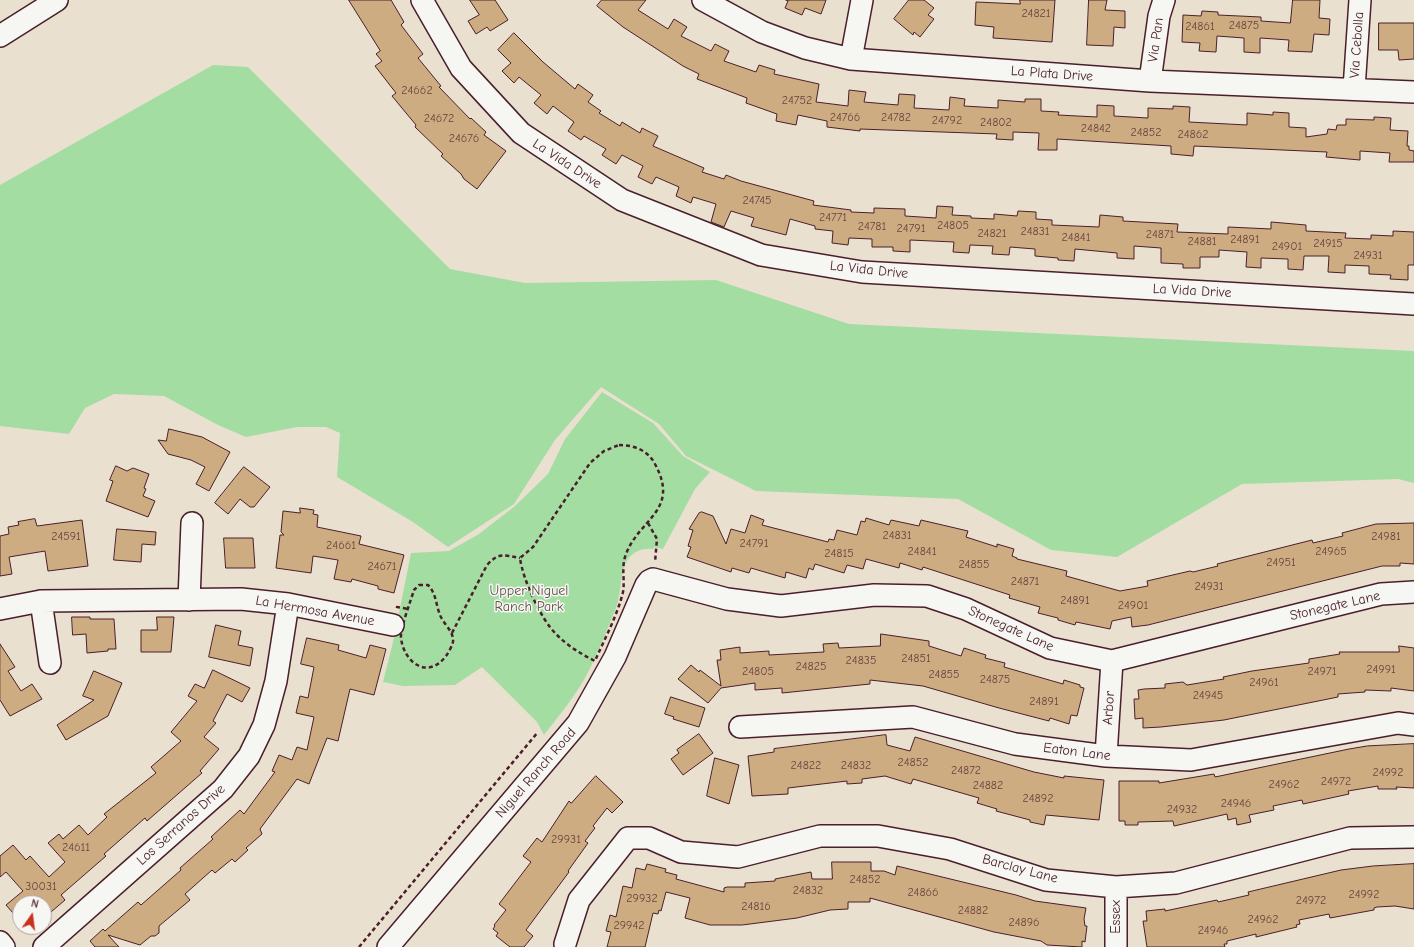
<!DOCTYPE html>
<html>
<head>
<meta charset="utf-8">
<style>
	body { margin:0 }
	#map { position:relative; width:1414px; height:947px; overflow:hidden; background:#eae0d0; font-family:"Comic Neue",sans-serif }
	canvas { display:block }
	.north { position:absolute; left:12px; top:895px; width:40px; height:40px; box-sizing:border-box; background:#f6f6f2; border:1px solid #b1a0a2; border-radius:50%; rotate:14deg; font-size:11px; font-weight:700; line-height:16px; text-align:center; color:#4a1f2b }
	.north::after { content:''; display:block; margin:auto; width:14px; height:18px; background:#c8321e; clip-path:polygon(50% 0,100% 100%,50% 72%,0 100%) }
</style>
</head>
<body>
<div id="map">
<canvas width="1414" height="947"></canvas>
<div class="north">N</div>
</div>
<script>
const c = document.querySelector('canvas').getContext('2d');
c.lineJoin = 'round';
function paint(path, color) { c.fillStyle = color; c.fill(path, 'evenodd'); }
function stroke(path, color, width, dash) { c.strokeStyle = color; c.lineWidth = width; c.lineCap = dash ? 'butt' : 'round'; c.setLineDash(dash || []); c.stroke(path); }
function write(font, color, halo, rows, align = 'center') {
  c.font = font + ' "Comic Neue",sans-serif'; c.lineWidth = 3; c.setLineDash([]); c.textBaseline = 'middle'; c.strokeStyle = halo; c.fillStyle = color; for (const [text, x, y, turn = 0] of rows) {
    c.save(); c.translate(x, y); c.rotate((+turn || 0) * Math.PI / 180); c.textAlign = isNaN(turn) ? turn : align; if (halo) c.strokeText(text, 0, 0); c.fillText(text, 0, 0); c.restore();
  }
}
paint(new Path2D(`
	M213,65L248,67L450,269L525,283L716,280L849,324L1414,351V483L1398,479L1242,484L1117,557L1051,550L958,499L756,491L686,456L659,424L601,387L555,440L514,504L448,547L413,522L337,477L340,433L326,427H297L246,437L218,425L164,396L114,394L85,408L69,434L0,426V185Z
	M602,392L653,423L683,456L710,472L695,489L663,549L654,547L653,549C643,548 634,551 628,559C619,573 622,592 616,608C606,632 597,656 585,678C573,699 558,717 544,735L537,722L482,667L455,685L403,686L383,682L394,638L411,553L449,551L479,534L515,506L548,474L565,439Z`), '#a4dda2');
const building = new Path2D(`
	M349,0H391L404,22L401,25L423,54L418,58L441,86L439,87L470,119L471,118L486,132L484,135L506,151L477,189L464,179L461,174L441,156L443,154L415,127L416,125L392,96L396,93L375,66L382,61L376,54L380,51Z
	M470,0H495L508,20L490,31L487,27L476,34L468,21L479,15Z
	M602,0H646L638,10L668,29L674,19L687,27L681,36L711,51L715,44L729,51L724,61L756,72L759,65L775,70L774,74L819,84L816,102L848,106L849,90L866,92L864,102L898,105L899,94L915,95L914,108L949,110L950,97L965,99L964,106L998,108V100L1025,102V99H1041V111L1059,112L1058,115L1097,117V105L1114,106V116L1148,118V108L1173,109V106L1190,107L1189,122L1247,125V113L1273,115V112L1289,113V127L1306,128V137L1327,134L1328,129L1336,130L1337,125H1346V119L1374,120V117L1391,118L1390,130L1408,131L1407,146H1409V150L1414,151V162H1389L1390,153L1360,151V160L1326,157L1327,152L1194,146L1193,156L1171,154V146L1057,139V150H1038L1039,133L1013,132V140L996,139L997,134L860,129V131L827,127V121L798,115L796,125L776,121L777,114L746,103L747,98L697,79L699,74L683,66L623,27L597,6Z
	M786,0H826L821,14L805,8L802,15L785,8L788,1Z
	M909,0H924L934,8L928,15L934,19L920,37L914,32L913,35L894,19Z
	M1020,0H1055L1052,42L993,38L994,27L975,25L976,2L1020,4Z
	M1089,0H1107L1105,10L1125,11V28L1114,27L1113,46L1087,45Z
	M1293,0H1320L1319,18L1330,19L1329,35L1314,34L1312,52L1288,51L1289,40L1260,38V53L1244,52V38L1217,36L1216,52L1199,51L1200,43L1182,42L1183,15L1201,16L1202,11L1218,12V15L1261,17V21L1290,23Z
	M1379,23H1414V59L1399,60L1398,50H1379Z
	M514,33L543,62L575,89L578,84L593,95L588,102L601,111L599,113L620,126L622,122L640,133L642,128L658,136L653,146L704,168L702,172L724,179L726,175L741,181L814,201L813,205L851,210V212L874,213V208L905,209V216L936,218L937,206L953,207L952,215L971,216V218L994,219V214L1017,216L1018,211L1036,212V219L1052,220V225L1099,227L1100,215L1123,217V221L1178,224L1177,232L1228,234V227L1271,229V222L1306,225V231L1346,233L1345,238L1371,239V235L1393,236V231L1414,232V265H1408V280L1390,279L1391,275L1369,274V266L1345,265V273L1328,272L1329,256H1304L1303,270L1288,269V259L1261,258V268L1246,267L1247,252L1219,250V257H1200V268H1183V264L1161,263V248L1134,246V259L1117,258V253L1075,249L1074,261L1058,260V258L1035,256V249L1010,247L1009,255L992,254L993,246L970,245L969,253L953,252L954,242L910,240V252L893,251V247H872V239L849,238L848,245L832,243L833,231L815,229V226L790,219L786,235L751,226L754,218L731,211L724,227L711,222L716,204L693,197L691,203L676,196L679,187L656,177L652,184L638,177L643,166L622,155L616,164L602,155L606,149L584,136L581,140L568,131L574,122L553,106L547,114L534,103L541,95L519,77L514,83L502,71L511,63L498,50Z
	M169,429L202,437L230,452L209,491L196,484L205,467L191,460L168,454L158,440L166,441Z
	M116,466L127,471L133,468L149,474L144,488L146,489L143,496L155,501L148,517L106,501L113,481L110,480Z
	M244,467L270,487L254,507H250L240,499L228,514L215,503Z
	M300,508L314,510L313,514L318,515L317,527L361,536L359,544L404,555L394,593L378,589V586L352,579L351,582L334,579L338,560L313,556L311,573L276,568L280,535H284L281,532L283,511L300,513Z
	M702,512L713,516L726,544L731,529L745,533L751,515L764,520L762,525L828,542L829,539L834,540L837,530L857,535L861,521L865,522L866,518L889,525L891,520L919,526L921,520L968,531L966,537L997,547V544L1014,549L1012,556L1017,558V559L1067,571L1066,576L1120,591L1148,586L1147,581L1190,571L1193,572L1218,566L1217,564L1312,540L1313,543L1343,536L1342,533L1376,524L1414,523V564L1400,563V566H1382L1148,625L1132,627L1131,617L1112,621L1110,629L1076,622L1075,625L1058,620V618L1038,613L1040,607L1009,598L1010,595L923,567L922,570L900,563L899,568L866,559L863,569L847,565L844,573L815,564L813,570L809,568L806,578L786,572L785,578L751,568L749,573L732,568L731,572L687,557L691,547L688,546L693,530L689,529L699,513Z
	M35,519L37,526L82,520L88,566L48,571L45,551L9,557L12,574L0,576V536L9,534L8,527L19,525L18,522Z
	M117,529L156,532L155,545L142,544L141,562L114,560Z
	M224,538H253L255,568H226Z
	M72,617H90V619H114L116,649H108V651L87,653L86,634L73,635Z
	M157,617H174L171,652H141V630H157Z
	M216,625L241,631L238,645L253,648L250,666L209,657Z
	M881,634L929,641V646L961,656L964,648L986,655L985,658L1005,663L1004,667L1063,684L1064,680L1080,685V687L1084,688L1077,716L1071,715L1069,724L1050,718L1049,721L999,708L923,686L870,680V684L782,693V688L755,690V683L721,688L708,703L678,679L691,665L699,672L700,670L721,686L717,660H721L720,650L740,647V653L769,651V655L824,652L823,644L838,643L839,648L880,646Z
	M307,638L339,645L338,650L366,658L370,645L386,649L374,695L350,689L338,741L327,738L309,784L297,779L260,829L262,834L246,848L248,850L235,862L232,859L215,873L212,870L185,894L190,900L159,926V933L155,936H151L140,945L108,935L119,947H95L90,941L103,929L105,931L138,902L141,905L181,870L180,868L213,839L211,837L240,810L244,814L275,772L272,771L279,755L292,760L297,747L307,750L314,717L296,713L300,696L308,698L314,667L301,664Z
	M0,644L15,667L8,671L21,691L32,684L42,699L10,716L0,700Z
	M1399,646L1414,648V691L1391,688V691L1365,690V692L1338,694V697L1224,720L1161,727L1143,728V718L1135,719L1134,699H1139L1138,690L1144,689L1165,688V684L1183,682L1187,685L1224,679L1223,677L1252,671L1309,663V659L1340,654L1339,652H1399Z
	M213,670L250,688L242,702L227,694L213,721L216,723L204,737L219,749L200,771L202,773L147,821L145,818L104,854L106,856L61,895L65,900L44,918V903H20V921L6,905L23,891L6,872L0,877V856L13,845L26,860L30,856L49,877L65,862L48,843L59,834L63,839L79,825L88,835L107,817L104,814L156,773L151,767L181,741L171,732L197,701L188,696L195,684L204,688Z
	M94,671L122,683L108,716L66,740L57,725L94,700L83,696Z
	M671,697L705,708L699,727L673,719L674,717L665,714Z
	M699,734L713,753L683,775L671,759L679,753L677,750Z
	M886,735L887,745L910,751L915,737L1034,772L1064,778V776L1104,780L1099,820L1046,815L1044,825L1030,822V820L996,811L997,809L977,803L979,798L913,779L911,784L885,776L862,779V783L847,784V781L788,788V794L752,796L748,756L774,752V749Z
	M1414,744V788L1396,787L1397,789H1378V786L1348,791L1349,794L1303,804L1302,800L1273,806L1274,810L1249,815L1251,822L1237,825L1236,818L1228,820L1227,814L1174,826L1173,821L1138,822V825H1125V821H1119V781H1159V783L1214,774L1215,777L1349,749L1367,746Z
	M715,758L739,765L729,804L707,796Z
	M596,776L623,802L612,813L607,808L593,826L595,828L585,841L588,843L568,871L569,872L526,930L533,936L524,947H510L496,936L498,933L493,929L495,926L494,925L506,910L499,904L531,862L523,856L537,838L542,842L569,801L571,803Z
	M832,862H871V871H884L895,875L897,866L1016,895L1035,901L1086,908L1084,919L1085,926H1087L1085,942L1082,941V947L1047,945L1041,941L994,932L870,898V902H848V909L830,910L797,918L742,925H710L685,918L690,898L666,892L661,911L659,910L658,914L653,913L645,947H607L611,932L606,931L610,915L616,917L623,886L632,888L636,868L645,870L647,864L666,869L665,872L677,875L676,879L724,892V888L727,887H745V883L775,881V879L811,872L812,879H832Z
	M1414,864V909L1395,906L1377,907L1374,908V910L1330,918L1329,914L1299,920L1300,924L1296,925L1297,927L1256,937V934L1227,941V944H1224L1225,947H1147L1143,921H1147L1146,911L1165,909V911L1217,900L1218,902L1249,895L1248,892L1341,870L1373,866Z`);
paint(building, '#ceac81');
stroke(building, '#4a1f2b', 1);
const minor = new Path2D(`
	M422,0L461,68L521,133L622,200L761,255L862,272L1414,304
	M703,0L762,32L805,48L851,59L1150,81L1414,92
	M0,36L57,0
	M851,59L862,0
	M1150,81L1159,16L1164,0
	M1354,89L1360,0
	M189,600L192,523
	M41,601L50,663
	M0,609L41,601L241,599L288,604L393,625
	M740,727L913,717L1015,744L1106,756L1191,760L1398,723L1414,725
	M1106,756L1112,661
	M0,942L4,947
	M565,944L579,900L628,838H649L681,852L738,857L820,836H878L950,849L1046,880L1116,887L1176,883L1350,838L1414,837
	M44,947L223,789L249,756L264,725L276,681L288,604
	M388,947L578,723L615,657L646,585L649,581L653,579L727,599L781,606L874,595L927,596L966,609L1050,648L1112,661L1381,594L1414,592
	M1116,947V887`);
stroke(minor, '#4a1f2b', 24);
stroke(new Path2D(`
	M619,445C633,445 648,450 655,464C681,512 637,519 625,557C621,570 626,584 622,596C616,618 604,640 595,661C581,654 568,646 557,635C541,620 523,580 520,558L533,547L590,463L604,451Z
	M648,523L657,539L655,562
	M419,585H428C436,593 436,605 440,615C444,625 454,631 453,642C452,646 449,652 446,656C428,680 404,663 401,638C400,629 411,600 414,590Z
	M397,608V607L408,609
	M452,633L487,565C499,552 504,555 520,558
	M359,947L538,732`), '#4a1f2b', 2.5, [4, 3]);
stroke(minor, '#f6f6f2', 21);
write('12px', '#6b4240', null, [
	["24821",1036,14],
	["24875",1244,26],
	["24861",1200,27],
	["24662",417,91],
	["24752",797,101],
	["24766",845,118],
	["24782",896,118],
	["24672",439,119],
	["24792",947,121],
	["24802",996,123],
	["24842",1096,129],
	["24852",1146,133],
	["24862",1193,135],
	["24676",464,139],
	["24745",757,201],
	["24771",833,218],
	["24805",953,226],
	["24781",872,227],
	["24791",911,229],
	["24831",1035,232],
	["24821",992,234],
	["24871",1160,235],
	["24841",1076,238],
	["24891",1245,240],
	["24881",1202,242],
	["24915",1328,244],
	["24901",1287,247],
	["24931",1368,256],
	["24831",897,536],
	["24591",66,537],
	["24981",1386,537],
	["24791",754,544],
	["24661",341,546],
	["24841",922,552],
	["24965",1331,552],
	["24815",839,554],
	["24951",1281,563],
	["24855",974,565],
	["24671",382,567],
	["24871",1025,582],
	["24931",1209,587],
	["24891",1075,601],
	["24901",1133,606],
	["24851",916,659],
	["24835",861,661],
	["24825",811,667],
	["24991",1381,670],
	["24805",758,672],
	["24971",1322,672],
	["24855",944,675],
	["24875",995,680],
	["24961",1264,683],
	["24945",1208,696],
	["24891",1044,702],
	["24852",913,763],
	["24822",806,766],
	["24832",856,766],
	["24872",966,771],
	["24992",1388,773],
	["24972",1336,782],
	["24962",1284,785],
	["24882",988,786],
	["24892",1038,799],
	["24946",1236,804],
	["24932",1182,810],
	["29931",566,840],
	["24611",76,848],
	["24852",865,880],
	["30031",41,887],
	["24832",808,891],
	["24866",923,893],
	["24992",1364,895],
	["29932",642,899],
	["24972",1311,901],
	["24816",756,907],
	["24882",973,911],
	["24962",1263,920],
	["24896",1024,923],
	["29942",629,926],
	["24946",1213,931]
]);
write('14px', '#4a1f2b', '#f6f6f2', [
	["Via Pan",1156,40,-82],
	["Via Cebolla",1357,45,-86],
	["La Plata Drive",1052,74,4],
	["La Vida Drive",567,164,33],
	["La Vida Drive",869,270,6],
	["La Vida Drive",1192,291,3],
	["Stonegate Lane",1335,606,-13],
	["La Hermosa Avenue",315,611,10],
	["Stonegate Lane",1011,629,24],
	["Arbor",1109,708,-86],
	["Eaton Lane",1077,752,7],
	["Niguel Ranch Road",536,773,-49],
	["Los Serranos Drive",181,825,-42],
	["Barclay Lane",1020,869,15],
	["Essex",1116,917,-90]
]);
write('14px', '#604e49', '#f6f6f2', [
	["Upper Niguel",529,591],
	["Ranch Park",529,607]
]);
</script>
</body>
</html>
